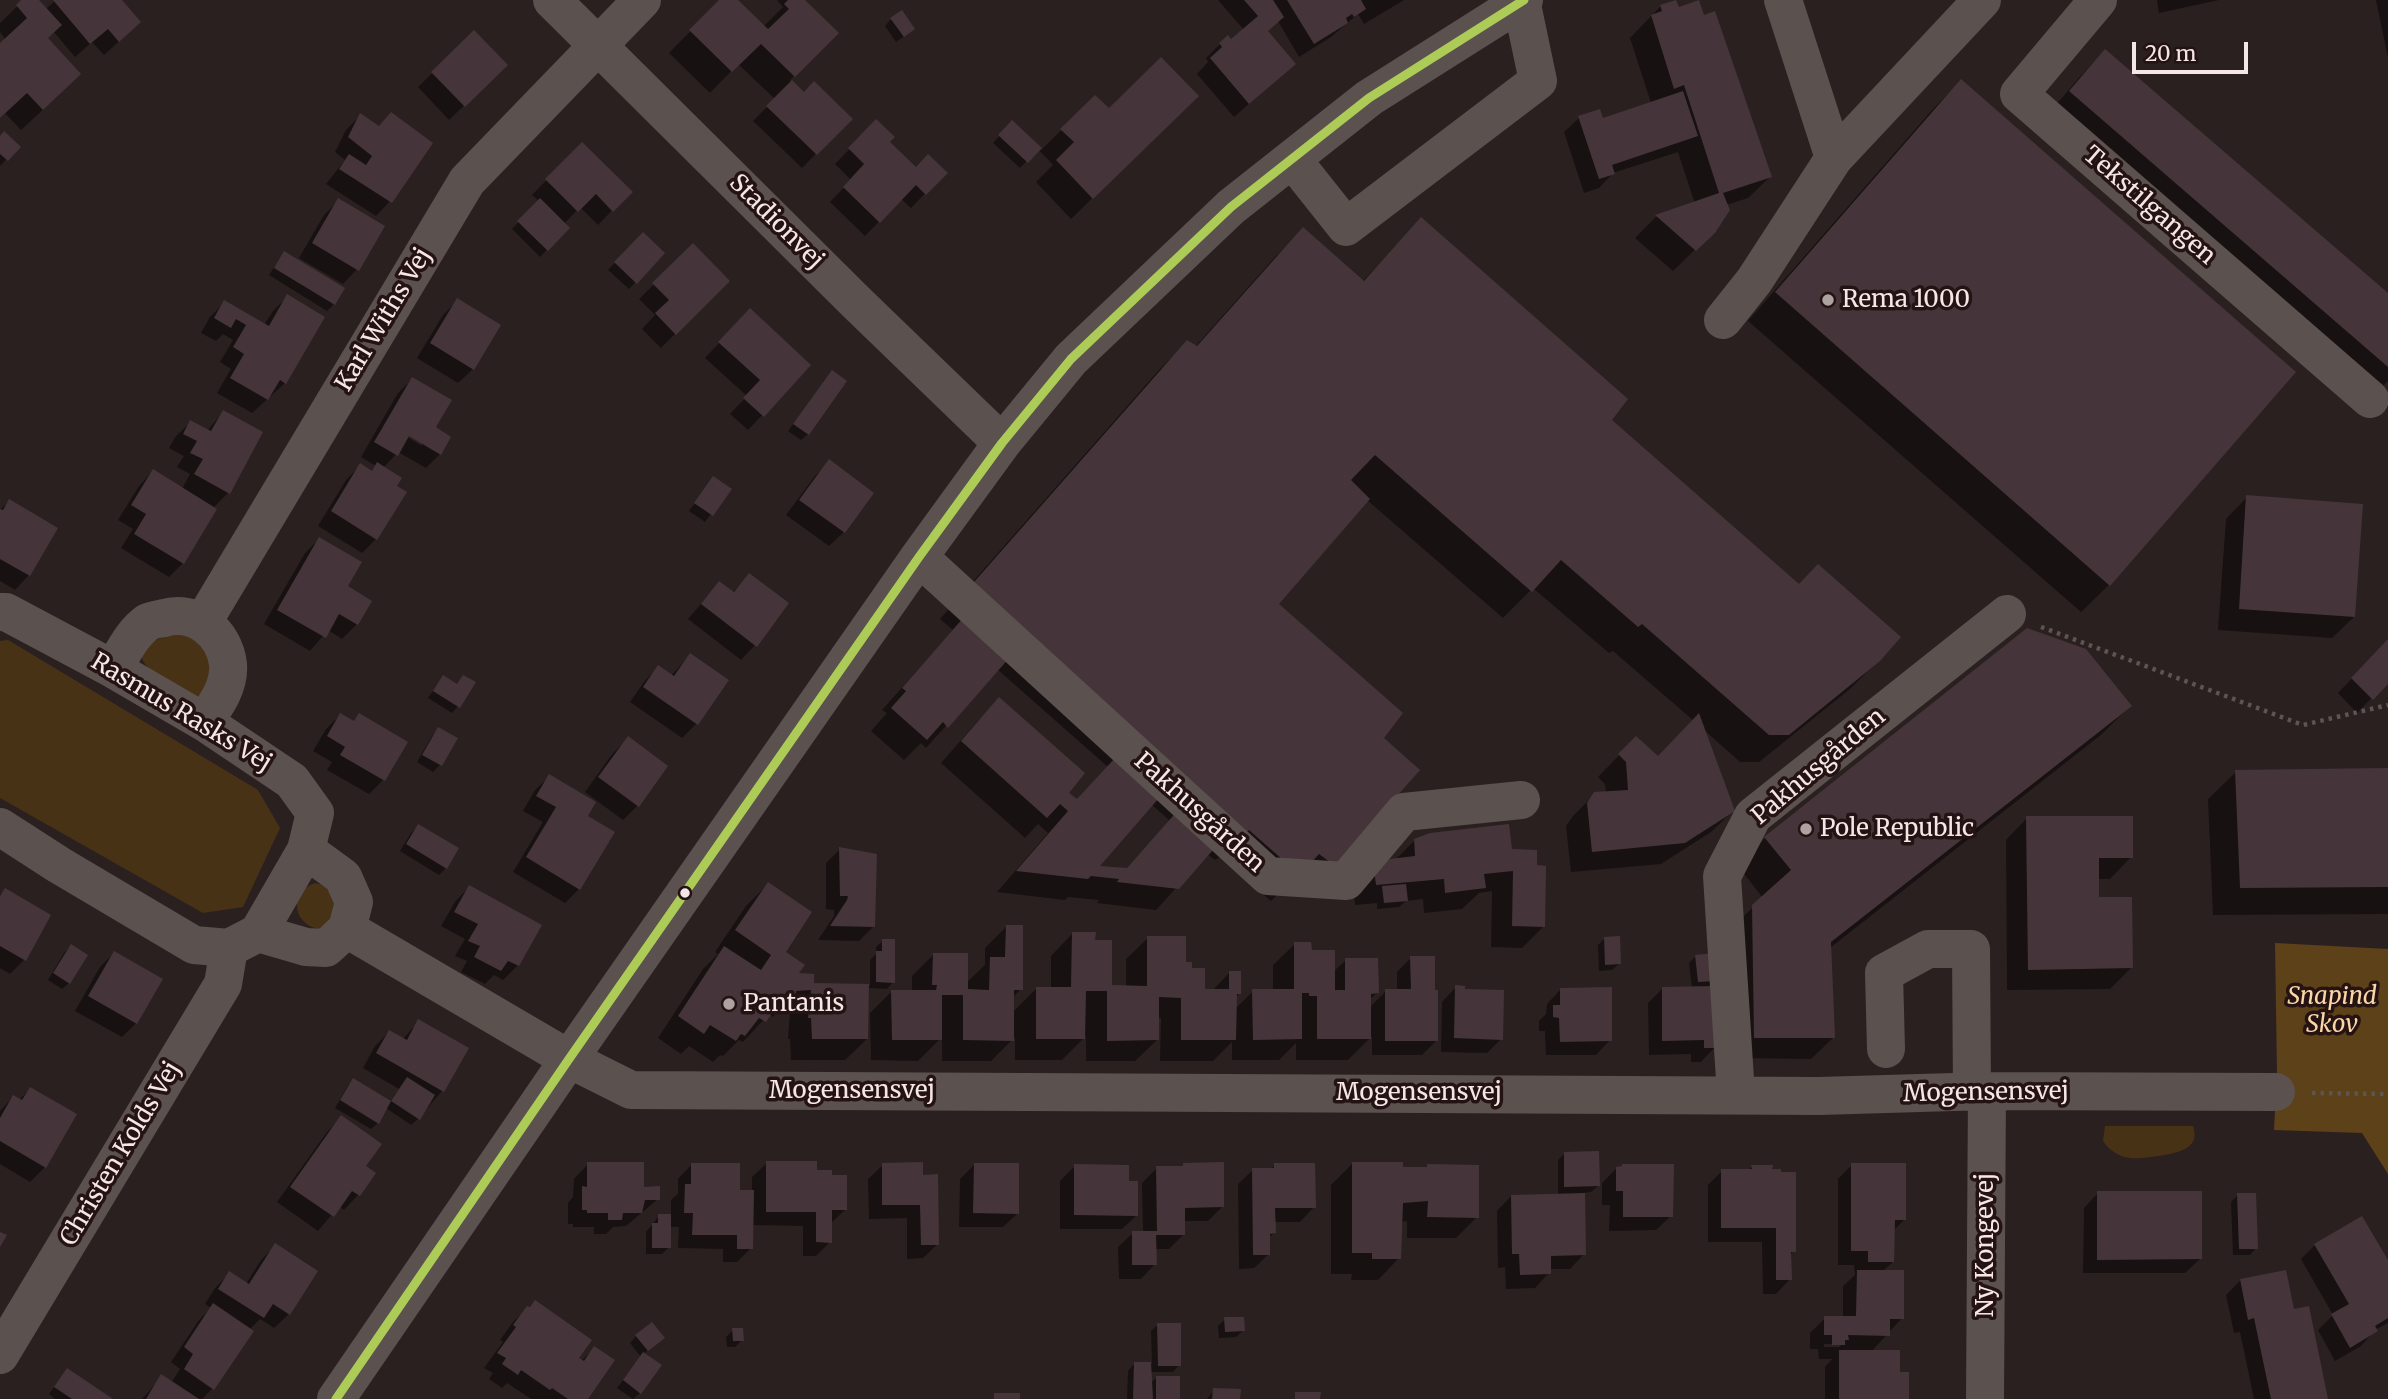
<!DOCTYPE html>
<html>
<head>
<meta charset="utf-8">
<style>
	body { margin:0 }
	#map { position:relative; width:2388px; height:1399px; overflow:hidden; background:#2b2020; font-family:Merriweather,serif }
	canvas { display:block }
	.scale { position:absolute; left:2132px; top:42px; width:116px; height:32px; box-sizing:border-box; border:4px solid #f5e7e7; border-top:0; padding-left:9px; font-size:21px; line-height:24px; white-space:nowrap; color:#f5e7e7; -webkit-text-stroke:5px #251313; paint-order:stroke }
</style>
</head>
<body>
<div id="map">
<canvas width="2388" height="1399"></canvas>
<div class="scale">20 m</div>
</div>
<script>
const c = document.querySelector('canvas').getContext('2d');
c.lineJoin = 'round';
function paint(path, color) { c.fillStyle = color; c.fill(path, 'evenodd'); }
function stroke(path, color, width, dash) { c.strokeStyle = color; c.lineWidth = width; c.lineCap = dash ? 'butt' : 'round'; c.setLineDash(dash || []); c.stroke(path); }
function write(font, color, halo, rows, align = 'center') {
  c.font = font + ' Merriweather,serif'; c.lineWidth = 7; c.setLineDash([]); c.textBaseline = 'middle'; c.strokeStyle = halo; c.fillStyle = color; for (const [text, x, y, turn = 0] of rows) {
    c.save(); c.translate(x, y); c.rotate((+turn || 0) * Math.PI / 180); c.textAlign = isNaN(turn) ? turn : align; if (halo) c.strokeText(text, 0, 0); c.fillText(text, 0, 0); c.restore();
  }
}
paint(new Path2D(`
	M183,630C209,652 216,659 204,693L196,697C177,687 149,678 141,656L148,643Z
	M8,640L258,790L280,828L243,907L203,913L0,798V641Z
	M315,883L329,886L341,912L318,929C292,923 289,892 315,883Z
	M2105,1126H2193C2201,1150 2176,1153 2158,1156C2150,1157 2139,1159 2130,1158C2119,1157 2109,1150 2103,1141Z`), '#483216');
paint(new Path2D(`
	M2275,943L2388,949V1174L2362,1133L2274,1130L2277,1073Z`), '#5d4119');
paint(new Path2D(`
	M24,0H36L45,10L56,0H120L125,36L104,55L92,42L75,57L53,31L46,38L58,96L21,130L5,113L0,118V46L6,40L0,32V23Z
	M721,0H736L763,27L783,7L777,0H802L836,33L790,80L804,94L850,119L802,168L753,121L775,99L738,64L710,93L669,53Z
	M1218,0H1404L1364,24L1358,14L1331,37L1299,57L1278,21L1266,32L1294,64L1234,117L1197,74L1208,62L1206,58L1220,44L1231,41L1244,30Z
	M2157,0H2219L2159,13Z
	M2376,0H2388V58Z
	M1661,6L1770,177L1748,198L1726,205L1713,232L1673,271L1635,238L1656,217L1695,204L1678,152L1613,173L1599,188L1584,193L1564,132L1579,118L1602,120L1651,103L1630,38Z
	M891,19L906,35L896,42L885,26Z
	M474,32L506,65L449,120L418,87Z
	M2105,51L2388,296V381L2368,401L2043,120L2078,79Z
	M1961,81L2109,585L2081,612L1748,321L1933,109Z
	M1196,96L1071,219L1036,182L1053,165L1038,149L1020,168L993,143L1012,123L1041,150L1095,97L1109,111Z
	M360,116L378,128L390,201L376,216L326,184L345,160L335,152L346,130Z
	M876,122L888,143L915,169L945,173L911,208L901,199L865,236L830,202L851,180L835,164Z
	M0,138L18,147L0,166Z
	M582,144L630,192L598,225L580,207L564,224L568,228L540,257L512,229L539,201L532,195Z
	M338,201L357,269L343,284L299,258L324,215Z
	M1421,220L1610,420L1879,660L1850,689L1759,762H1740L1703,729L1733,811L1711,832L1661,864L1571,872L1566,826L1573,816L1595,794L1606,793L1605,784L1598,777L1636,738L1657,758L1694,721L1613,651L1609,653L1533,588L1503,618L1367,500L1277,604L1382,739L1334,865L1291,881L1271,901L1220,857L1215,860L1207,854L1156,910L1097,903L1099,900L1068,897L1065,900L997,892L1048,833L1038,824L1025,838L941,763L978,721L999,699L1067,793L1076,801L1108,767L997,669L926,748L921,743L904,760L871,731L887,713L882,710L953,630L940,619L1159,370L1187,342L1195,347L1275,257L1303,230L1362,282ZM1151,804L1170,821L1126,869L1096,867Z
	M643,234L663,253L629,289L608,270Z
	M693,246L728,281L661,348L642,329L655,315L639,299Z
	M284,253L334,304L327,311L269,275Z
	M287,297L285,383L252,413L217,393L231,369L220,362L233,340L223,334L216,341L201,333L210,317L224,303L264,325L273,311Z
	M458,300L473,369L458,383L417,358L443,315Z
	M736,325L809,365L748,430L730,414L747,396L705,358Z
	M832,372L808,434L801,440L788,431Z
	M412,379L433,428L440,454L426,468L398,452L383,468L376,539L362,553L318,526L346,480L360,466L371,472L376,466L361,457L398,393ZM403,430L422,442V446L401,433Z
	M223,412L228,493L213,508L183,563L169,577L121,548L133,529L118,520L139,486L153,471L182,489L190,474L177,467L184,456L169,448L176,436L191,422L207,431Z
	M830,462L844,532L829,546L786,515L815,476Z
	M713,478L729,489L705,522L689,511Z
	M2247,497L2354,617L2332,638L2218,630L2226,519Z
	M9,501L29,575L15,590L0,581V510Z
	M319,539L357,624L342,639L328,630L310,651L264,624L305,553Z
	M749,575L755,645L741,660L688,619L719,583L732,593Z
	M2388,641V681L2357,713L2338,693Z
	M690,655L727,680L696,724L682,738L630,702L644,682L658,667L671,676Z
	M443,677L456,685L463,677L458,706L452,713L428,698Z
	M2130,706L2102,734L1830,948L1833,1038L1811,1059L1733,1058L1731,928L1763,898L1738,866L1765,838Z
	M340,715L353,722L359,716L383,780L369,794L327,770L332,762L313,751L326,729Z
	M438,729L455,739L440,765L433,772L417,762L432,736Z
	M628,739L638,805L623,820L585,792L613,753Z
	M2388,770V914L2213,915L2208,799L2236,772Z
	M550,776L586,817L579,889L565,903L513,872L543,822L523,811L535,790Z
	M2027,818L2131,857L2110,879H2097V899L2131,968L2110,989L2007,990L2006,840Z
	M418,826L446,868L439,875L400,851L411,833Z
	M1415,840L1510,851L1544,926L1522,948L1491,947L1492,891L1479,893L1462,909L1424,913L1423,899L1406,901L1399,907L1377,909V903L1355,905L1353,884L1395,860Z
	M840,849L873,927L859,941L818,940L834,916V910L826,909V863Z
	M768,884L784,953L795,975L812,985L870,986V960L876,954V947L883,941L893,982L887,989L867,988V1039L845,1060H791L790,1039H788L790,1011H778L773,1017L769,1014L743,1042L739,1040L723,1056L720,1055L713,1062L689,1046L681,1054L658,1038L703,969L718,954L715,952L746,906Z
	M469,887L518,965L503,980L494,975L485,984L461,972L467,961L455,956L465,939L441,926L455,902Z
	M5,890L24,960L10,974L0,968V895Z
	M1006,927L1021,989L1012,998V1013L1036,989H1051V956L1072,934L1093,942L1111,987H1126V959L1148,938L1184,963L1203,991H1212L1229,973L1239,994L1235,998V1009L1253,991H1273V965L1295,944L1310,952L1333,972L1346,960L1377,993L1369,1000V1008L1386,991H1397V972L1411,958L1437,1040L1422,1055H1372V1036L1348,1060H1296V1043L1279,1060H1232V1042L1213,1061H1160L1161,1018H1157V1040L1135,1061H1086V1036L1062,1060H1015V1037L991,1061H942V1037L918,1061L871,1060L870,1013L892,991H912V976L933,955L966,983L985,965V948Z
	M1604,939L1619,964L1612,970L1599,971L1598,945Z
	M71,946L69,983L62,989L48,980L64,953Z
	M114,953L136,1023L122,1037L75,1011L100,967Z
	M1696,956L1715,980L1707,988L1715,1047L1701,1062H1691V1054L1649,1055L1648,1003L1662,989L1692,988L1689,963Z
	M1456,987L1501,1039L1487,1053L1441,1052L1442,1002Z
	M1561,989L1610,1040L1596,1055H1546L1545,1031H1539V1021L1546,1014L1547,1004Z
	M419,1021L442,1091L418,1119L411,1125L386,1108L378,1123L371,1129L335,1108L347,1087L353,1080L390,1102L399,1089L363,1068L375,1046L389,1032L402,1040Z
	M30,1089L75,1115L45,1167L30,1182L0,1164V1111L13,1097L19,1100Z
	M341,1118L364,1167L373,1173L358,1195L344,1210L339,1206L318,1231L277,1202L327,1132Z
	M1565,1153L1598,1186L1591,1192L1583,1193L1584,1254L1570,1269H1549V1273L1535,1288L1506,1289L1505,1267L1498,1268L1497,1211L1511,1196L1558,1195V1160Z
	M767,1163L815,1171L845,1210L830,1224V1242L816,1256H803V1226L752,1225L751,1248L737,1262H723V1249L678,1248L679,1227H669V1247L662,1254H646V1232L659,1216H671V1200L678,1194V1179L692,1164L738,1192H752V1177Z
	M1353,1163L1401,1169H1424L1427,1166L1477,1217L1456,1238H1407V1221L1400,1222L1399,1258L1378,1280H1351L1352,1274H1331V1185Z
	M588,1164L642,1188L658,1199L626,1226L613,1227L606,1234H594V1227H573V1224H568V1203L573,1197L574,1179Z
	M883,1165L921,1176L938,1244L923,1258L907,1259V1218L869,1219L868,1179Z
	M974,1165L1018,1213L1003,1227H959L960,1179Z
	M1184,1165L1222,1207L1208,1221H1183L1184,1234L1169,1249H1155V1264L1141,1279H1119L1118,1247L1133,1233H1143L1142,1183L1157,1168H1181Z
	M1275,1165L1314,1207L1300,1222H1274V1233L1268,1238L1269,1254L1254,1268L1239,1269L1238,1184L1253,1170H1270Z
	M1852,1165L1904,1220L1893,1231V1262L1882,1272L1902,1318L1871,1352L1907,1399H1825V1367L1832,1359H1819L1818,1349H1810V1333L1825,1318H1843V1286L1855,1275L1854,1265H1838V1179ZM1824,1344H1842L1839,1347H1824Z
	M1075,1166L1127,1183L1137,1215L1122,1229H1060V1181Z
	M1752,1166L1794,1251L1790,1255V1279L1776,1294H1763L1762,1242H1708V1185L1722,1171H1748Z
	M1617,1168H1620L1671,1216L1656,1230L1609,1231L1610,1205H1602V1183Z
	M2098,1193L2200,1259L2185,1273H2083L2084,1208Z
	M2238,1195L2256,1248L2250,1255H2233L2231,1202Z
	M276,1245L289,1314L274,1328L260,1319L249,1330L213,1388L202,1399H142L162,1377L171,1383L180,1369L171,1362L199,1320L211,1308L205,1304L215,1288L230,1273L246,1284L261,1260Z
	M2315,1245L2388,1264V1323L2375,1330L2361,1346L2335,1361L2318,1330L2333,1315L2301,1259Z
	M2241,1280L2292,1311L2326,1399H2254L2240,1332L2234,1333L2226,1295Z
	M535,1302L577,1358L581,1361L595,1348L586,1399H531L507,1383L502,1388L489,1379L493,1373L484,1368L503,1342L500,1340L513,1322Z
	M1225,1319L1243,1331L1236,1337L1219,1338L1218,1326Z
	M1158,1325L1179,1365L1173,1372H1151V1383L1156,1378L1179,1399H1127L1128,1371L1134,1364H1152L1151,1331Z
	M733,1330L742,1340L735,1347H727L726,1337Z
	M636,1336L656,1344L643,1354L640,1393L633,1399L617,1388L641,1357L630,1343Z
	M67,1370L110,1399H55L49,1394Z
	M1214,1390L1239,1399H1207Z`), '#0007');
paint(new Path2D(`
	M21,0H39L62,25L48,38L81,74L43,110L27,93L0,118V43L27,18L16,5Z
	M53,0H122L141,22L119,42L108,29L90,44Z
	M719,0H738L768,29L789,9L784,4L788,0H805L839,33L795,77L761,44L732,72L689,30Z
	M1244,0H1273L1284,17L1268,31L1296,64L1249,104L1210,58L1222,47L1219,43L1228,35L1231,39L1258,16Z
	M1287,0H1361L1366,9L1354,17L1352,14L1346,18L1348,23L1314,44Z
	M1676,0L1679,7L1699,0L1704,15L1715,11L1772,177L1723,193L1730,210L1715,233L1696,251L1655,215L1719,193L1684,85L1674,89L1651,15L1662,11L1660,5Z
	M902,10L915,29L904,37L890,18Z
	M474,30L508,65L465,107L431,72Z
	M2105,49L2388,293V367L2069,91Z
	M1161,57L1199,96L1093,199L1056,160L1074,142L1060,129L1095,95L1109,108Z
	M1961,79L2296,372L2110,586L1775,292Z
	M792,80L804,92L814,81L853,119L817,155L766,106Z
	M1683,91L1698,136L1612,165L1615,174L1599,179L1578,116L1600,109L1603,118Z
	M391,112L433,143L392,203L339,169L349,154L366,165L372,156L348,137L360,113L379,126Z
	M876,119L895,137L890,142L916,167L928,154L948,173L926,195L916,185L880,223L843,187L864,164L848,148Z
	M1012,120L1042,148L1028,163L998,135Z
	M4,131L21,147L8,161L0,154V136Z
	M582,142L633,192L613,212L596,194L578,212L545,179Z
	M338,198L385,226L359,271L312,243Z
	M540,198L570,228L548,251L517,221Z
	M1421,217L1628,399L1612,420L1799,584L1818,564L1901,637L1880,661L1789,735H1769L1642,624L1638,627L1561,560L1532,592L1375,455L1351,480L1370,499L1279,604L1403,713L1384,738L1420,770L1335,866L1319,854L1300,875L1249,830L1244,834L967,590L1187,340L1197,346L1303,227L1364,281Z
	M643,232L665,253L637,284L614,262Z
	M693,243L730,281L676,335L655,313L669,300L652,283Z
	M284,251L345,288L335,305L274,268Z
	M287,294L325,317L286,384L280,380L268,400L230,378L244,354L233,347L246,325L236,319L231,328L214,318L224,300L269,326Z
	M457,298L501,325L474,370L430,343Z
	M750,308L811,365L764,417L743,398L760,380L718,342Z
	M832,370L847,381L809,435L793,424Z
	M412,377L452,400L436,427L451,437L441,455L409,436L398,456L374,442Z
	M223,410L263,432L230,494L194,474L203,459L190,453L197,441L183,434L190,420L211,431Z
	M829,459L874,493L845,533L799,500Z
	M377,462L402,478L397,486L407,492L377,540L331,511L360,463L372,471Z
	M153,469L217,509L184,564L134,534L146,514L131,505Z
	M713,476L732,489L713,516L694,503Z
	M2246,495L2363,504L2355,617L2239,609Z
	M9,499L58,528L30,576L0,559V509L3,510Z
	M319,537L362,562L348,586L372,601L358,625L339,614L326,638L277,610Z
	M749,573L789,603L757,647L701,604L719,581L734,592Z
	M964,617L1010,657L948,728L943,722L927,740L891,708L906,691L902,688Z
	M2027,628L2086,649L2132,706L1831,942L1835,1038H1754L1752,905L1791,870L1764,837Z
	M2388,639V684L2373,700L2351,678Z
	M690,653L729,680L698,725L643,687L658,665L674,676Z
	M443,675L457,684L463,675L476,682L460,708L433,691Z
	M999,697L1085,773L1069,793L1077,799L1115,758L1159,798L1100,866L1127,868L1180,808L1219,843L1179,889L1117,882L1119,879L1091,876L1088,879L1016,871L1068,811L1060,804L1047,818L961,741Z
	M340,713L354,721L359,713L408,742L385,781L340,755L345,747L327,736Z
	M1699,713L1735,811L1685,843L1592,852L1587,803L1594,792L1628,790L1626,762L1618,754L1636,736L1658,756Z
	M438,727L458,738L442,766L422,755Z
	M628,736L668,766L639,807L598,777Z
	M2388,768V887L2240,888L2235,770Z
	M549,774L596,802L588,816L615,832L580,890L526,857L556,807L536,796Z
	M2026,816H2133V858H2099V897H2132L2133,968L2028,970Z
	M418,824L459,848L447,869L406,844Z
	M1509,824L1512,849L1537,850V865L1546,866L1545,927L1512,926L1513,871L1484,874L1486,888L1445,893L1444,879L1376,885L1373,861L1415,856L1414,839L1430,833Z
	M839,847L877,854L875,927L830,926L847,900L848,896H840Z
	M768,882L812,912L786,952L805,965L799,973L814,974V983L869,984L868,1039H812L811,1018H808L811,990L796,991V996L787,991L766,1022L759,1018L745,1036L741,1034L736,1041L710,1025L704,1034L678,1016L724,946L761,970L771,955L735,930Z
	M1406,884L1408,901L1384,903L1382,886Z
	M469,885L542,925L519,966L508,961L501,971L474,957L480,946L468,941L478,924L454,912Z
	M5,888L51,915L26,961L0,946V896Z
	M1006,925H1023V990H1014V1041L963,1040V995H942V1040H892L891,990H936L937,985H932L933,953H968V989L989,990L990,957H1005Z
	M1072,932H1096L1095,940H1112V985L1147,986V936H1186V962H1192V968H1205V989H1229V971H1241V994H1237L1236,1040H1181V998L1159,997V1040L1107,1041V991H1086L1085,1039H1036V987H1071Z
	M1620,936L1621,964L1605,965L1604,937Z
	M882,939H895V983L876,982V951H882Z
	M1294,942H1311L1312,950H1335V990H1345V958H1378L1379,993L1371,994V1039H1317V996H1309V993H1302V1039L1253,1040L1252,989H1294Z
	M71,944L88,955L70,984L53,973Z
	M114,951L163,979L137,1024L88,996Z
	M1714,953L1717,981L1698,982L1695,955Z
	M1410,956H1435V990H1438V1041H1385V989H1411Z
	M1455,985L1465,986V989L1504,990L1503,1040L1454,1038Z
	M1716,986L1717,1048H1704V1040L1662,1041V987Z
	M1612,987V1041L1560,1042L1559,1018L1553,1017V1005H1560V988Z
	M418,1019L469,1048L444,1092L376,1053L389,1030L407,1040Z
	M407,1077L435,1095L420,1120L391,1101L379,1124L340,1100L353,1078L391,1101Z
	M30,1087L77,1114L46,1168L0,1141V1118L13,1095L22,1100Z
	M341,1115L382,1144L366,1166L376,1173L360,1196L352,1191L334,1217L290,1187Z
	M1599,1151L1600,1186L1564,1187V1152Z
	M766,1161H817V1170H832V1175H847V1210H832V1243L816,1242V1212H766Z
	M587,1162H644V1187L660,1186V1200H645L642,1213H623L622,1220H608V1213H587V1210H582V1186L587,1187Z
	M923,1162V1175L938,1174L939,1245H921L920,1205H882V1163Z
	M1224,1162V1207L1185,1208V1235H1156L1157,1265H1132V1231H1157L1156,1166H1183V1163Z
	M1352,1162H1403V1167H1427V1164L1479,1165V1218L1427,1217L1428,1201L1403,1203L1401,1259H1372V1253H1352Z
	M691,1163H740V1190H754L753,1249H737V1235H692L693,1213H684L685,1184H691Z
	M974,1163H1019V1214L973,1213Z
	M1274,1163H1315L1316,1208H1275L1276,1233L1270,1234V1255H1253L1252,1168H1274Z
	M1851,1163H1906V1220H1895L1894,1262H1868V1251H1851Z
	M1074,1164L1129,1165V1181H1138V1216L1074,1215Z
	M1622,1164H1674L1673,1217H1623V1191H1616V1167L1622,1166Z
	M1751,1165H1773L1772,1169H1781V1172H1796V1252H1791L1792,1280H1776V1228H1721V1169H1752Z
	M2097,1191H2202V1259L2097,1260Z
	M1585,1193L1586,1255L1551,1256V1274L1520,1275L1519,1254H1512L1511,1195Z
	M2237,1193H2256L2258,1249H2239Z
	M658,1214H671V1248H652V1223H658Z
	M2362,1216L2388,1260V1318L2375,1326L2378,1331L2350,1348L2331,1314L2349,1304L2314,1244Z
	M0,1232L7,1235L0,1247Z
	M275,1243L318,1271L290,1315L273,1304L264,1318L218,1289L229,1271L249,1284Z
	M1857,1270H1904V1319H1890V1336L1848,1335L1849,1340H1845V1345H1832V1335H1824V1316H1856Z
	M2286,1270L2294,1309L2309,1306L2328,1399H2271L2254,1318L2248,1320L2240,1279Z
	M535,1300L592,1340L579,1358L584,1361L594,1346L615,1360L588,1399H568L552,1388L550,1390L521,1370L518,1375L502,1364L506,1358L497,1353L516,1327L513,1325L527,1306L530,1307Z
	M213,1303L254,1331L214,1390L184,1369L193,1354L184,1347Z
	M1224,1317H1244L1245,1331L1225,1332Z
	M652,1322L665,1338L648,1351L635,1335Z
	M1157,1323H1181V1366H1158Z
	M732,1328H743L744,1341H733Z
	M1839,1350H1900V1372H1909V1399H1839Z
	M643,1352L662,1365L641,1394L623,1380Z
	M1134,1362H1151L1153,1399H1133Z
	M67,1368L113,1399H72L54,1387Z
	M161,1374L199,1399H146Z
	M1156,1376H1180V1399H1156Z
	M1213,1388L1241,1389L1240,1399H1212Z
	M1295,1392H1321L1320,1399H1295Z
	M994,1393H1020V1399H994Z`), '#45353b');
stroke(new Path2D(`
	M2041,627L2303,725L2388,705
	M2312,1093L2388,1094`), '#5d5552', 4.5, [3.5, 5]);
stroke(new Path2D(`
	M552,0L857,303L1002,443
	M1783,0L1834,158
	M2098,0L2019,94L2370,399
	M1292,159L1346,227L1538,81L1521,0
	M1723,320L1754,281L1834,158L1982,0
	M919,557L1268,876L1346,881L1404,812L1521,800
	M0,612H6L113,669L204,722L292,781L315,813L306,850L258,933L229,948L194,945L59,865L0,827
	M203,622L467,181L642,0
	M113,669C123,653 132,633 148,622C152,620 159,619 164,618C195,609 224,632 228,664C230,686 216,705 204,722
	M347,929L569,1059L631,1090L1819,1096L1987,1091L2276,1092
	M258,933L306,947L326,948L347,929L354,902L343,877L306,850
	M1886,1049L1884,973L1928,949H1971L1972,1092
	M1736,1095L1722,876L1753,816L2007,614
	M0,1355L223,984L229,948
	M336,1399L569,1059L919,557L1002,443L1071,359L1231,207L1369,98L1524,0
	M1985,1399L1987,1091`), '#5b514e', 38);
stroke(new Path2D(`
	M336,1399L569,1059L919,557L1002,443L1071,359L1231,207L1369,98L1524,0`), '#adcb57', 9);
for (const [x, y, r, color] of [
	[1828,300,7,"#aea1a1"],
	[1806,829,7,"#aea1a1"],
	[685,893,6,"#f5e7e7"],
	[729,1004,7,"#aea1a1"]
]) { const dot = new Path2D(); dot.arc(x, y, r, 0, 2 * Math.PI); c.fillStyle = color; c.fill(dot); stroke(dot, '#251313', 2.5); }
write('24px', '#f5e7e7', '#251313', [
	["Tekstilgangen",2149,206,41],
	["Stadionvej",776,222,45],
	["Karl Withs Vej",384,320,-59],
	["Rasmus Rasks Vej",181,713,31],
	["Pakhusgården",1819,767,-40],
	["Pakhusgården",1199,813,42],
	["Mogensensvej",852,1091],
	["Mogensensvej",1419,1093],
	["Mogensensvej",1986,1093,-1],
	["Christen Kolds Vej",121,1154,-59],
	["Ny Kongevej",1986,1245,-90]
]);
write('24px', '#f5e7e7', '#251313', [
	["Rema 1000",1842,300],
	["Pole Republic",1820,829],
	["Pantanis",743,1004]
], 'left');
write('italic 24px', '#fbd6a6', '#251313', [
	["Snapind",2332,997],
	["Skov",2332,1025]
]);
</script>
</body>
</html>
